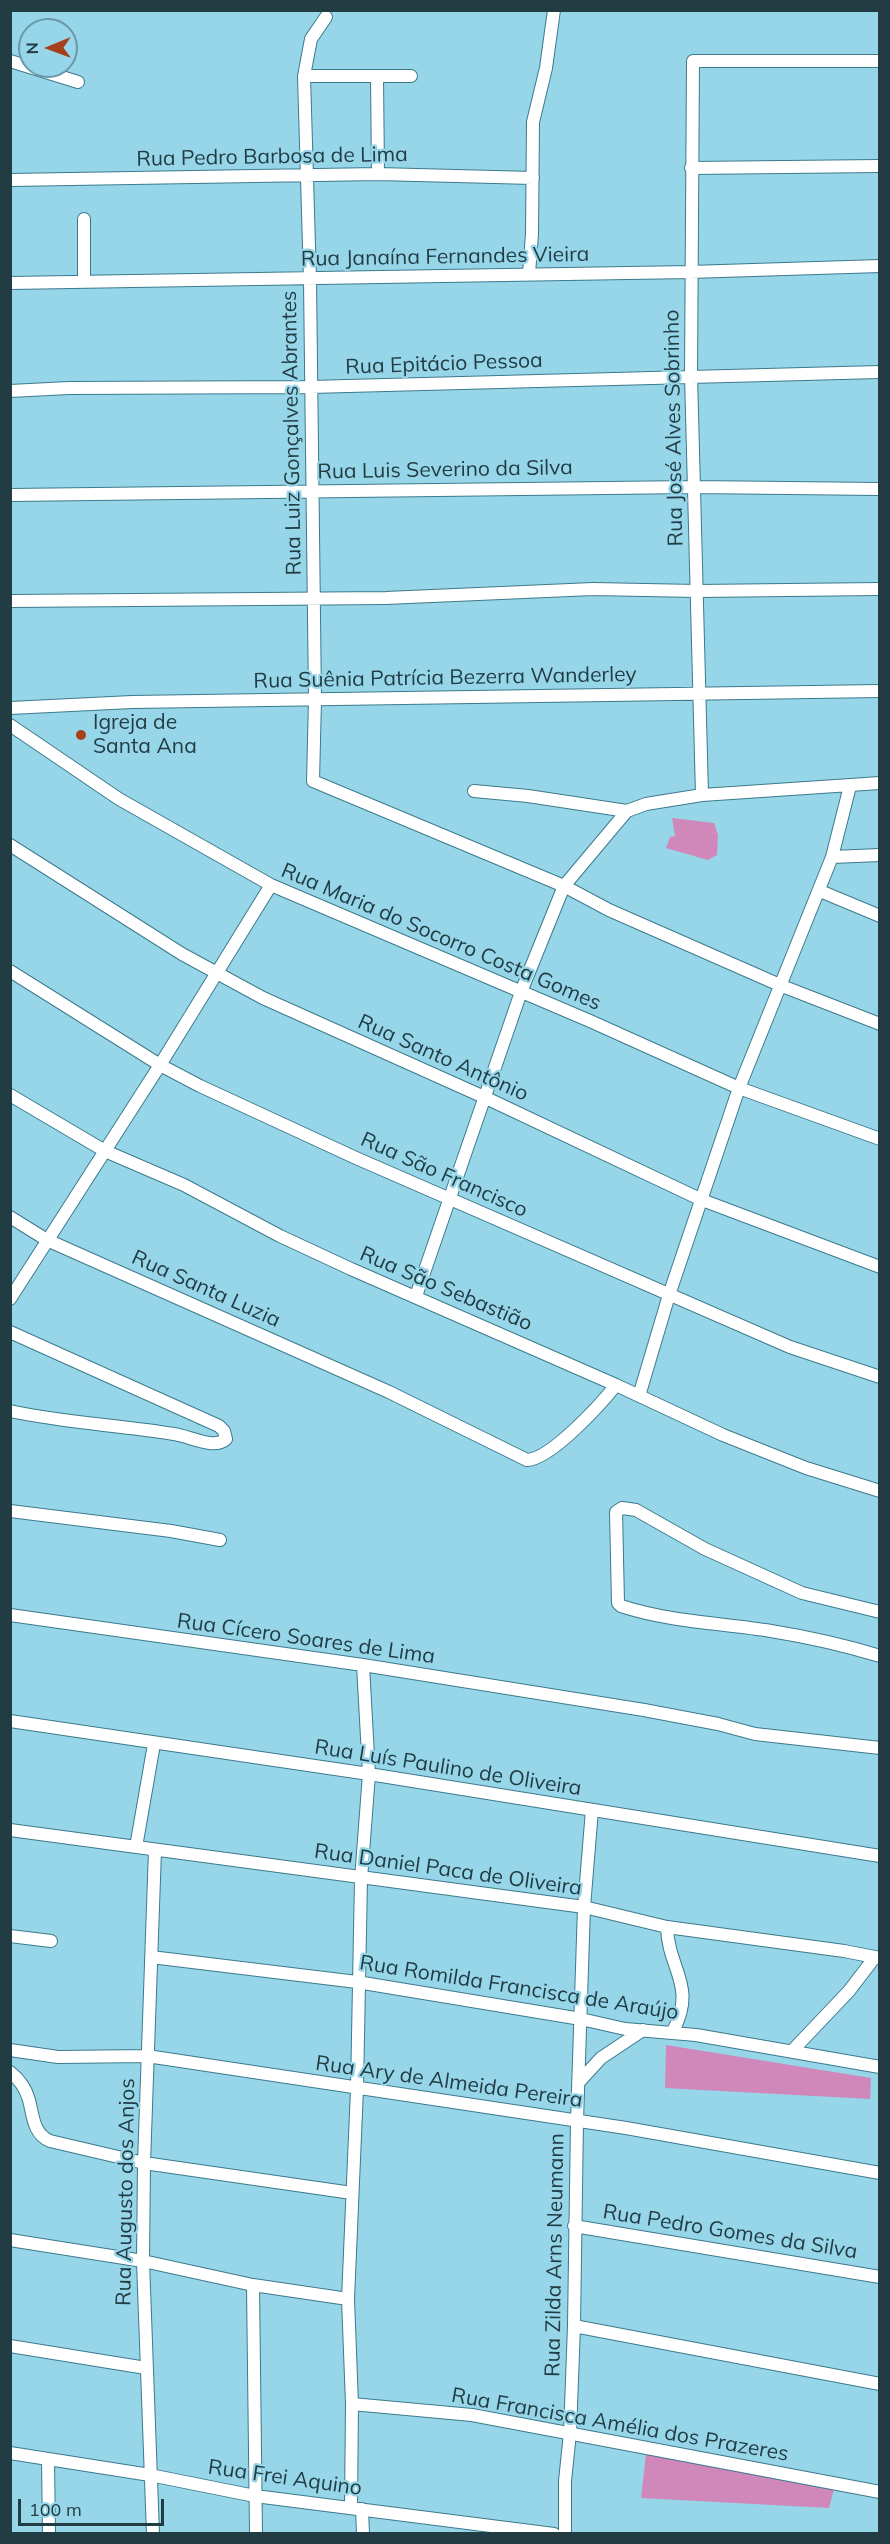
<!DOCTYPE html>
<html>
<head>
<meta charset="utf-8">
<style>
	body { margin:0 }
	#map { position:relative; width:890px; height:2544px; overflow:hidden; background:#97d6e9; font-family:Mulish,sans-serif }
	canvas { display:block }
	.frame { position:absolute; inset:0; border:12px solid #223c44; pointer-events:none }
	.north { position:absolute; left:18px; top:18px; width:60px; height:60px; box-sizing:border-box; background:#97d6e9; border:2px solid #6898a7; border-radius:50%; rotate:269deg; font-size:16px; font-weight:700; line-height:24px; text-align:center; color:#223c44 }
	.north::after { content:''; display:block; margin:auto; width:21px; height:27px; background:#a63f1b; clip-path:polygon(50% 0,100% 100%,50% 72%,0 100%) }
	.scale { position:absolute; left:18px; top:2499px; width:146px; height:27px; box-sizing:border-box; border:3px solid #223c44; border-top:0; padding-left:8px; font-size:18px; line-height:21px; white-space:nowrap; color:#223c44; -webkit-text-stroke:4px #97d6e9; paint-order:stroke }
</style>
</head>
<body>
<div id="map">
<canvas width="890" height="2544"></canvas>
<div class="frame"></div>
<div class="north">N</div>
<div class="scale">100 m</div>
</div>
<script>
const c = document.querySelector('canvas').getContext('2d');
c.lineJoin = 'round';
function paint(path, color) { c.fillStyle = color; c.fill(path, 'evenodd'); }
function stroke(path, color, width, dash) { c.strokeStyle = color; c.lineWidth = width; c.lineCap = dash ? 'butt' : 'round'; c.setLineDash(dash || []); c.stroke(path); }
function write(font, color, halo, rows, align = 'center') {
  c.font = font + ' Mulish,sans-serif'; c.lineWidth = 4.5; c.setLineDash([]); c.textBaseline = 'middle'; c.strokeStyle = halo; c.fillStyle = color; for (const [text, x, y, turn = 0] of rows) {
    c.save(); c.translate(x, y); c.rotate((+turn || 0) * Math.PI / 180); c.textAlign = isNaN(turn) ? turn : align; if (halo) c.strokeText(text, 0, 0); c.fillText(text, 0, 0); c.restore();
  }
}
paint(new Path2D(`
	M672,818L714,823L718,835L717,855L708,860L666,848L670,837L675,836Z
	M666,2045L871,2078L870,2099L665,2088Z
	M646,2454L834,2489L829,2508L641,2498Z`), '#d087ba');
const minor = new Path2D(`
	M326,17L311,39L304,76L310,280L315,700L313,781L564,886L609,910L782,986L880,1024
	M10,61L78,82
	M304,76H411
	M377,76L378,174
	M691,168L880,166
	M10,180L378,174L533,178
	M529,274L532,234L533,122L546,68L554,10
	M84,282V219
	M10,283L690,272L880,266
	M10,391L69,388L310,387L880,372
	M10,495L693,487L880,489
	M10,601L386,598L593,589L697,591L880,589
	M10,708L132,702L880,691
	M10,725L119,799L271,885L590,1021L739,1088L880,1139
	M474,791L528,796L627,811
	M702,795L691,375L693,61H880
	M10,845L182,954L263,998L484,1097L702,1200L880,1267
	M832,857L880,855
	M820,891L880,916
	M10,971L160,1065L200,1086L356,1158L790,1347L880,1377
	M10,1095L105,1151L184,1185L280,1236L351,1269L616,1385L723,1435L806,1468L880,1491
	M10,1217L47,1240L389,1392L527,1460C551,1459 601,1404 616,1385
	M416,1296L521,992L564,886L627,811L646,804L702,795L880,783
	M10,1299L160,1065L271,885
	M10,1332L219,1426L224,1431L226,1439C214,1450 189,1436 174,1434C120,1425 65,1423 10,1411
	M639,1396L669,1295L739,1088L832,857L850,786
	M10,1511L171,1531L220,1540
	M880,1612L802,1593L705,1549L636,1510L622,1508L616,1512L618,1603L621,1606C670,1622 721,1623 771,1631C808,1637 844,1645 880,1656
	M10,1615L363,1665L644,1710L718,1724L755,1734L880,1748
	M10,1721L369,1774L880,1856
	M10,1830L584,1907L667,1927L844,1951L880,1958
	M136,1847L154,1744
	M667,1927C668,1970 698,1986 672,2033
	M10,1936L51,1941
	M151,1957L357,1982L581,2019L625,2029L696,2035L880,2067
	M10,2050L58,2057L147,2056L626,2128L880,2173
	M792,2051L849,1991L875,1957
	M10,2072C19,2079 26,2089 29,2100C33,2115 33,2134 50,2141L144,2163L352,2193
	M579,2082L601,2058L643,2030
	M574,2226L880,2277
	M10,2240L143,2261L253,2285L348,2299
	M253,2285L256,2534
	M574,2326L880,2384
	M10,2346L146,2368
	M352,2404L472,2415L880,2492
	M10,2453L150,2475L255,2496L554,2534
	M48,2460L49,2534
	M351,2507L352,2404L348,2299L357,2089L361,1879L369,1774L363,1665
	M362,2509L363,2534
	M153,2534L143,2261L144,2163L155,1850
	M565,2534V2481L570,2433L574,2326L577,2121L584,1907L592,1810`);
stroke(minor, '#3c7a8c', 14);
stroke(minor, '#fff', 12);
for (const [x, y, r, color] of [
	[81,735,6,"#a63f1b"]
]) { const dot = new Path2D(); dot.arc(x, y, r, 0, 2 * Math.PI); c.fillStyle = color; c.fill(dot); stroke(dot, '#97d6e9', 2); }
write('21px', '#223c44', '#97d6e9', [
	["Rua Pedro Barbosa de Lima",272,157,-1],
	["Rua Janaína Fernandes Vieira",445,257,-1],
	["Rua Epitácio Pessoa",444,364,-2],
	["Rua José Alves Sobrinho",674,428,-91],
	["Rua Luiz Gonçalves Abrantes",292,433,-91],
	["Rua Luis Severino da Silva",445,470,-1],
	["Rua Suênia Patrícia Bezerra Wanderley",445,678,-1],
	["Rua Maria do Socorro Costa Gomes",441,937,23],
	["Rua Santo Antônio",443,1058,24],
	["Rua São Francisco",444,1175,24],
	["Rua Santa Luzia",206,1289,24],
	["Rua São Sebastião",446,1289,23],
	["Rua Cícero Soares de Lima",306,1639,8],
	["Rua Luís Paulino de Oliveira",448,1768,9],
	["Rua Daniel Paca de Oliveira",448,1870,8],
	["Rua Romilda Francisca de Araújo",519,1988,9],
	["Rua Ary de Almeida Pereira",449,2082,8],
	["Rua Augusto dos Anjos",126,2192,-89],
	["Rua Pedro Gomes da Silva",730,2232,9],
	["Rua Zilda Arns Neumann",555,2255,-89],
	["Rua Francisca Amélia dos Prazeres",620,2425,10],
	["Rua Frei Aquino",285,2478,8]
]);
write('21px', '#223c44', '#97d6e9', [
	["Igreja de",93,723],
	["Santa Ana",93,747]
], 'left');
</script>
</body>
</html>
